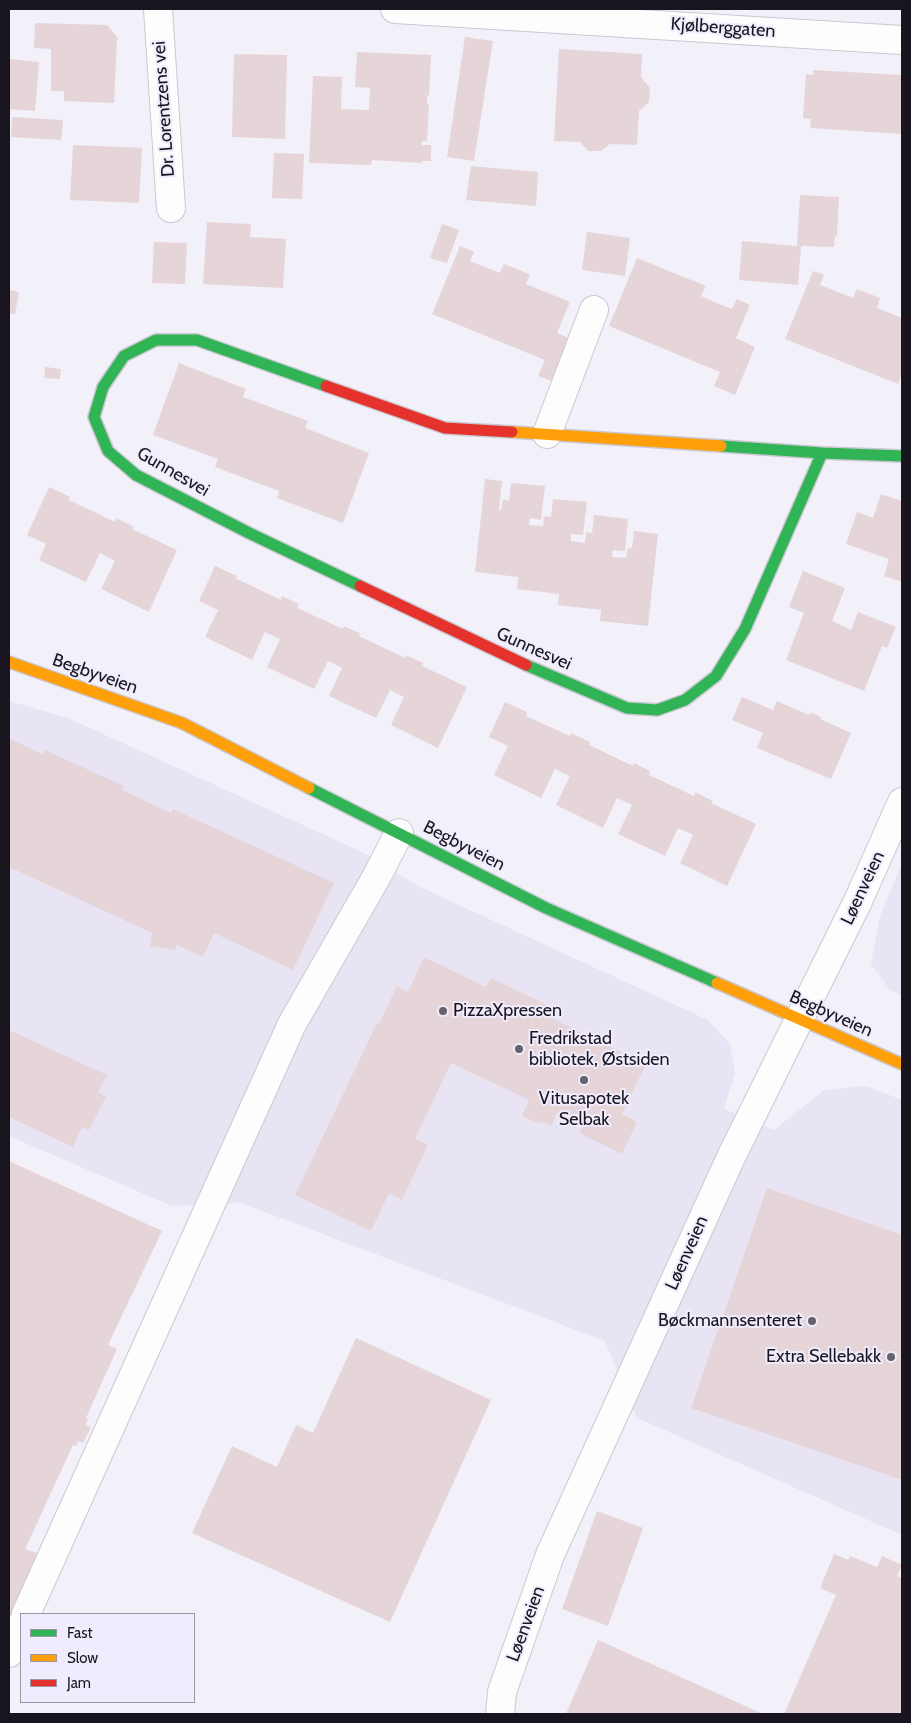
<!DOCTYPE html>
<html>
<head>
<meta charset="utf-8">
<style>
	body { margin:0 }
	#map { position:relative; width:911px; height:1723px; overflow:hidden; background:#f2f0f9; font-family:Cabin,sans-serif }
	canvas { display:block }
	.frame { position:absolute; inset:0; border:10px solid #18151e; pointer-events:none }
	.legend { position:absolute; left:20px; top:1613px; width:175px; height:90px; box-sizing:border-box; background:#f1ecfd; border:1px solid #9a96a4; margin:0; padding:6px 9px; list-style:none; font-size:15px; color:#18151e }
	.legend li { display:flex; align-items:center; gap:10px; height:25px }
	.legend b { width:25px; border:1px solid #9a96a4 }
</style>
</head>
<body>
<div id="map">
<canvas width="911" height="1723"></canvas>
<div class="frame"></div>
<ul class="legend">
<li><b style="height:6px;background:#30b455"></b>Fast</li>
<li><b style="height:6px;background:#ff9f0a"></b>Slow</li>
<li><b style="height:6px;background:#e5322d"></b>Jam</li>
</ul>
</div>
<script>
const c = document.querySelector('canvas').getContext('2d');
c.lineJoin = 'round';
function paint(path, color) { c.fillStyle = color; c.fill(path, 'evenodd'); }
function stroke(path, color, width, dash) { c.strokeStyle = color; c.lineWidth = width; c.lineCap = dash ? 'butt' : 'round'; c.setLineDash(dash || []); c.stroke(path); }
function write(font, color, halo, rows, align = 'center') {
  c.font = font + ' Cabin,sans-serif'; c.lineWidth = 4; c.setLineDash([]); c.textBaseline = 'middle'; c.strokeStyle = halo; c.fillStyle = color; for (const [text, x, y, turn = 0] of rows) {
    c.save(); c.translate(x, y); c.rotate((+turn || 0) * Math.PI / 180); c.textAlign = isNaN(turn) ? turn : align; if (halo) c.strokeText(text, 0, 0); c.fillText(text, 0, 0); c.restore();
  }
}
paint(new Path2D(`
	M9,701L68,718L362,852L420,887L708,1020L730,1044L735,1073L724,1109L774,1130L824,1090L867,1086L902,1100V1535L637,1418L605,1341L241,1203L172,1206L9,1136Z
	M902,863V995L890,990L871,964L880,916Z`), '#e9e4f3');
paint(new Path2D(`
	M35,23L107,25L118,38L117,40L114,103L64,101V91H51V49L34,48Z
	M465,37L493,41L474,161L447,157Z
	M559,49L642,54L641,77L650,88L649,102L639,111L637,145L610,144L601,151H588L580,142L554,141Z
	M357,52L431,55L429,95L427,96V105L429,104L427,141H422V145H431V161H422V163L372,160L371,165L309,163L313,76L342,77L341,109L369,110L370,88L355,87Z
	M234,54L287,55L285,139L232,137Z
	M9,59L39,62L35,111L9,109Z
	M813,70L902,75V134L810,128L811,119L803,118L806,74L813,75Z
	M12,117L63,120L61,140L11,137Z
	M73,145L142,148L139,203L70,200Z
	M274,153L304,154L302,199L272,198Z
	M471,166L538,172L536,206L466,200Z
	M800,195L839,197L837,236H835L834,247L801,246L798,285L739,280L742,241L797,246Z
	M207,222L251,224L250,237L286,239L283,288L203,284Z
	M442,224L459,230L447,263L430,258Z
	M587,232L630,238L625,276L582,270Z
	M154,242L187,243L185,284L152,283Z
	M460,246L474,252L470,261L500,273L504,264L517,269L530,275L526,284L570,302L557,333L575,341L557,383L538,376L545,360L432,314Z
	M637,258L706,286L701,296L717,303L732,309L737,299L750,305L736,338L755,347L735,395L714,386L720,372L609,326Z
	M813,271L824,275L820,285L853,298L857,289L880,298L877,308L902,318V373L898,384L785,339Z
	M9,290L19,292L15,314L9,313Z
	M179,363L246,389L243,397L308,421L305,428L369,453L343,523L277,498L279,491L215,467L218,459L153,435Z
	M45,367L61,369L60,379L44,378Z
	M485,479L502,481L499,510H501L503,499L509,501L511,483L545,486L541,520L530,518L529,525L543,526L544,516L551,517L553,499L587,502L583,535L571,534V541L585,543L586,532L592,533L594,515L628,519L625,551L613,550L612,557L626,558L628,548H632L634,531L658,534L648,626L600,621L601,610L558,605L559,594L517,589L518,577L475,572Z
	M49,487L70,497L69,500L115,522L116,518L134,527L132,529L177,550L149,612L101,589L115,561L100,553L86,582L39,560L46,544L27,535Z
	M881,494L902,501V582L884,576L889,559L846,544L857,512L873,518Z
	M215,566L237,576L235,578L281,600L282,596L299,604L297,608L343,629L344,626L361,634L359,636L405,658L406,655L423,663L422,666L467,687L438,748L391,725L404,697L390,690L376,718L329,696L342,668L328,661L314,689L267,667L280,639L265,632L252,660L205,637L218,610L199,601Z
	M803,571L845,588L832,621L851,630L858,612L896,627L887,648L882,646L864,691L786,660L804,613L789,607Z
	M742,697L773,710L777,701L809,715L810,712L821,717L820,719L851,733L831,779L757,748L763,733L732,720Z
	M505,702L527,712L526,716L570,736L571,733L590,742L589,745L633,766L634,763L650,771L649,775L694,796L695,792L713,801L711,803L756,824L727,886L680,863L693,835L678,828L665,856L618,834L632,805L617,798L603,828L556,805L570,776L555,769L541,798L494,775L508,746L489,737Z
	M9,738L42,754L45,750L124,786L122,790L171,813L173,809L334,883L293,970L214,933L203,957L177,945L175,950L150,946L152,933L9,867Z
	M424,957L486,987L491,978L545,1004L541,1013L646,1064L622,1114L637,1122L622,1154L579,1133L583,1125L557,1113L551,1126L541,1121L540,1124L522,1116L529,1100L451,1063L415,1139L428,1145L402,1200L389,1193L371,1231L295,1195L377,1023L379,1024L397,986L408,992Z
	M9,1030L107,1075L98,1092L106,1097L89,1130L82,1127L73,1147L9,1117Z
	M9,1161L162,1231L108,1345L117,1349L86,1418L88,1419L86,1425L91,1427L83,1443L78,1441L76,1446L73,1445L25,1549L40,1554L9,1622Z
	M767,1188L902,1235V1480L691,1408Z
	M356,1338L491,1400L390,1622L192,1533L232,1446L277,1467L296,1425L313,1433Z
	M597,1511L643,1528L608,1626L562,1609Z
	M834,1554L848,1560L850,1556L877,1567L882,1556L902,1565L897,1576L902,1578V1714H784L836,1595L820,1588Z
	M598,1640L761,1713L760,1714H566Z`), '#e6d5d8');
const street = new Path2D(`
	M158,9L171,208
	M395,9L902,40
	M547,434L594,310
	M26,1614L292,1024L377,876L399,833
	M9,1653L21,1625
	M500,1714L502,1692L550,1555L732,1155L858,901L902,802`);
const fast = new Path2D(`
	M326,386L197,340H156L124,356L103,387L94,417L108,451L136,475L249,533L360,586
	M721,446L822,453L902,456
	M526,665L627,708L657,710L685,700L716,676L745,629L822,453
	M309,788L546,908L717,983`);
const slow = new Path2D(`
	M512,432L721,446
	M9,662L182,723L309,788
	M717,983L902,1064`);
const jam = new Path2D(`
	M326,386L445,428L512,432
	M360,586L526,665`);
stroke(street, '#cac8d1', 30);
stroke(fast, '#cac8d1', 14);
stroke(slow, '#cac8d1', 14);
stroke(jam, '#cac8d1', 14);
stroke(street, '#fdfdfe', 28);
stroke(fast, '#30b455', 11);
stroke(slow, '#ff9f0a', 11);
stroke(jam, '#e5322d', 11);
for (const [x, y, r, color] of [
	[443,1011,5,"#64626b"],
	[519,1049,5,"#64626b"],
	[584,1080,5,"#64626b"],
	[812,1321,5,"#64626b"],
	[891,1357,5,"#64626b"]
]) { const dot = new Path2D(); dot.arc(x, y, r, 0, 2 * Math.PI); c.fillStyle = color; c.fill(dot); stroke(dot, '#f1ecfd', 2); }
write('18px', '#18151e', '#f1ecfd', [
	["Kjølberggaten",723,28,4],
	["Dr. Lorentzens vei",164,109,-94],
	["Gunnesvei",173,472,30],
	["Gunnesvei",534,649,24],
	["Begbyveien",95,674,19],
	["Begbyveien",464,846,27],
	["Løenveien",863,888,-65],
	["Begbyveien",831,1014,24],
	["Løenveien",687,1253,-66],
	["Løenveien",526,1624,-70]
]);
write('18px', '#18151e', '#f1ecfd', [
	["PizzaXpressen",453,1011],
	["Fredrikstad",529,1039],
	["bibliotek, Østsiden",529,1060],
	["Vitusapotek",584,1099,"center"],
	["Selbak",584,1120,"center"],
	["Bøckmannsenteret",802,1321,"right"],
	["Extra Sellebakk",881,1357,"right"]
], 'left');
</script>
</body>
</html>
